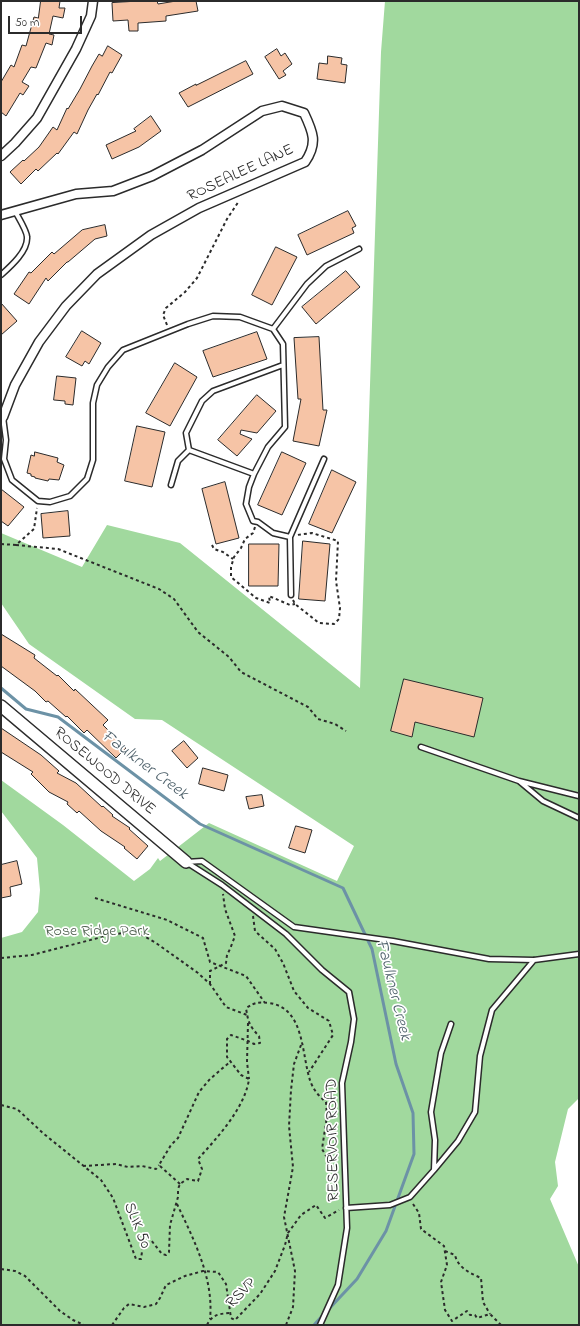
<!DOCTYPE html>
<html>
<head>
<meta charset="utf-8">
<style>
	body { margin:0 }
	#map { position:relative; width:580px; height:1326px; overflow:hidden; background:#fff; font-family:"Indie Flower",sans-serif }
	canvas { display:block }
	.frame { position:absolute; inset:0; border:2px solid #2b2b2b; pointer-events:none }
	.scale { position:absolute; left:8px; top:16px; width:74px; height:18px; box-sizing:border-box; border:2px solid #2b2b2b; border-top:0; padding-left:5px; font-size:12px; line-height:14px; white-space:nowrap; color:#2b2b2b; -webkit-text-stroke:3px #fff; paint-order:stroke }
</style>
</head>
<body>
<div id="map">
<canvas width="580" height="1326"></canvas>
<div class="frame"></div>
<div class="scale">50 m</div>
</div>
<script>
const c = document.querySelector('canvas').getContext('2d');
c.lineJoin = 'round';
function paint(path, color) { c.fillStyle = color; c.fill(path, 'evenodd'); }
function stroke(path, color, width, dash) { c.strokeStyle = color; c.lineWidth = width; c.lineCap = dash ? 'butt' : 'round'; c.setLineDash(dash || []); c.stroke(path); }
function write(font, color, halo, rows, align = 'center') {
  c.font = font + ' "Indie Flower",sans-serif'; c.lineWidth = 3.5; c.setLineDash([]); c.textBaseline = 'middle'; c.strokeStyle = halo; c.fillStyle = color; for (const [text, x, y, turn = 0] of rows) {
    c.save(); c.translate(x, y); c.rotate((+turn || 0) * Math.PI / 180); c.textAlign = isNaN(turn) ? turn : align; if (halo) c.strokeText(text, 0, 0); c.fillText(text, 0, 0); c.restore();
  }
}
paint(new Path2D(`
	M385,1H579V1098L568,1109L555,1162L558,1186L550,1199L579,1267V1325H1V938L22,932L38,912L40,890L37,858L1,811V780L63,825L134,881L150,869L158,858L160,861L209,823L337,881L354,846L162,720L135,719L29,644L1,603V533L82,567L107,525L180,543L360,688L381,52Z`), '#a1d99e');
stroke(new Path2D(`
	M1,688L26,709L58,717L200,824L343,888L372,949L396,1064L413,1113L414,1154L386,1231L357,1279L327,1311
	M314,1325L323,1315`), '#6c92a6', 3);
const building = new Path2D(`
	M41,1H60L59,8H65L63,18L53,16L49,34L54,35L52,45L46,43L36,68L31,67L22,82L29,86L23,95L20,93L6,116L1,112V82L11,65L14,67L22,45L26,46L34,17L38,18Z
	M139,1H157L158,4L176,1H196L198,11L166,16V21L138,23V31H129L128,20L113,21L112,3Z
	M108,46L122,55L112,73L110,72L98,95L97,94L88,110L77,134L74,132L58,154L57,153L38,171L36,169L21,184L10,172L23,160L24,161L39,147L53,127L57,130L67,108L68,109L80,89L92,66L99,54L102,56Z
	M277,49L281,56L285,53L292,64L283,71L286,75L279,79L265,57Z
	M328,56L342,58L341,64L347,65L345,83L317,79L319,63L327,64Z
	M246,61L253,74L188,107L179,93L196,84V85Z
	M151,116L161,131L139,147L112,159L106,145L136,131L134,129Z
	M348,211L356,226L352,228L354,233L307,255L298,235Z
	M105,225L107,236L95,239L68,262H67L48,281L46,278L29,304L14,294L29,272L31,273L52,252L54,254L82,230Z
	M276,247L297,257L272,305L252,295Z
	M346,271L360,287L316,324L302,307Z
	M1,303L17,321L1,335Z
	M82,331L101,343L89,364L85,361L82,366L66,357Z
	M257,332L267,359L213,377L203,351Z
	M319,337L323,410H327L319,446L293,441L301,399H298L294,338Z
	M175,363L197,377L170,426L146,413Z
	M57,376L76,378L73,405L65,404V401L54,400Z
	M257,395L276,411L257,433L241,430L240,434L252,439L237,456L218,440Z
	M137,426L165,432L152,487L125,481Z
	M35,452L58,458L57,462L64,465L59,480L49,479L48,481L35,478V477L31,476V474L27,473L31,455L34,456Z
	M282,452L306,463L282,515L258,505Z
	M332,470L356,482L332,533L309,524Z
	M225,482L239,538L216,544L202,489Z
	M1,489L24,507L8,526L1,521Z
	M68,511L70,536L43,538L41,514Z
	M303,541L330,544L325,601L299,599Z
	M249,544H279L278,586H249Z
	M1,634L35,655L34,658L57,676L58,675L74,691L75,689L108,720L103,725L126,748L116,758L87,730L84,733L67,716L66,717L48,701L46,702L35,691L1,666Z
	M404,679L483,698L474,737L415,722L412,737L391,731Z
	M1,728L41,755L59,771L57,773L76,783L102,807L103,806L113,815L112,816L130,828L129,829L148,846L137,859L124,848L125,847L101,831L79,811L77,813L67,804L68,802L49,792L31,774L33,772L1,752Z
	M184,741L198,758L187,768L172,751Z
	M203,768L228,775L224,791L199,784Z
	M262,795L264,806L249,809L246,797Z
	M296,826L312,830L305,853L289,848Z
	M17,861L22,884L10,887L11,896L1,898V865Z`);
paint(building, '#f6c4a6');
stroke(building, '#2b2b2b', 1);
const lane = new Path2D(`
	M1,275C11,266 28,251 27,237C27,231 18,217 15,211
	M3,417L6,440L4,459L12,480L38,501L50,502L70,496L87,479L93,460V403L97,385L108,367L123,350L188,324L213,316L240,317L273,329
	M254,474L189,450L186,433L202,401L213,391L283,365
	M171,485L178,461L189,450
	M290,537L273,533L258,522L253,521L246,504L249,487L254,474L268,447L285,427L283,344L273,329L307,284L326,266L359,249
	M291,595L290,537L324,459
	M421,747L519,781
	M579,796L519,781L543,801L579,818
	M186,862L222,885L286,934L322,970L349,992L354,1019L351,1042L342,1083L347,1228L338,1285L320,1325
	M186,862L202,861L294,927L393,941L489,959L534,960L579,954
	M434,1170L458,1141L475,1112L480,1056L492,1010L534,960
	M346,1208L390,1205L410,1197L434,1170L435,1140L431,1112L441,1053L451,1024`);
const street = new Path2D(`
	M1,156L15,143L37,118L76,49L91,16L93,1
	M1,215L76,194L113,191L152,176L202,150L262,111L282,106L304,113C313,132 318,143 305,162L199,208L151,235L97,274L66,306L39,342L15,385L3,417`);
const secondary = new Path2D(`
	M1,706L186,862`);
stroke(lane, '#2b2b2b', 7);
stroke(street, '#2b2b2b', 11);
stroke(secondary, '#2b2b2b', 14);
stroke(new Path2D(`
	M167,325L163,315L166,308L185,292L197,278L227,219L239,201
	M255,527L253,533L245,539L241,548L234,557L231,567V577L256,598L270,603L269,596L290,605L295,604
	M1,544L16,545L34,529L37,508
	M16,545L58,549L159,589L174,599L198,632L229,657L241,672L308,707L318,719L335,724L346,731
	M212,545L214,549L223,552L233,559
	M293,600L295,604L319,623L334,624L339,619L340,608L336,581L338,541L312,533L297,535
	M95,898L167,920L203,938L210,962L246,976L265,1003
	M253,916L255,931L275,949L283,963L294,991L308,1008L329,1021L333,1035L309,1072
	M1,958L32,955L110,935L135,931L156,943L198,973L210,984L226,1007L247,1015
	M210,984V971L226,963L227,955L230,949L235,936L225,909L223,894
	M248,1023L247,1062L249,1079
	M1,1105L17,1109L44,1134L101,1180L113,1198L136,1259H141L144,1237L147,1235L162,1254L166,1255L169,1252L170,1225L178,1197V1189L180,1184L187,1179L198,1181L202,1169L198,1159C217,1138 245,1108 249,1079L241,1075L227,1057V1039L231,1035L248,1041L254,1044L260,1043L259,1036C249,1026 248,1021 246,1008C256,1002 258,1002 269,1003C306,1008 301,1057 311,1083C315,1092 319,1096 326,1102L327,1116L322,1149L338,1176
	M83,1166L116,1164L128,1167L142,1166L156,1169L159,1165
	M180,1184L159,1165L171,1145L178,1138L199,1092L210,1079L231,1061
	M177,1204C194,1240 214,1279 210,1319
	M413,1204L419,1213L421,1229L444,1246L447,1265L441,1282L445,1310L452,1321L467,1311L470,1315H475L477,1318L490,1314L501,1325
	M445,1251L455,1255C458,1268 470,1273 481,1278L483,1302L490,1314
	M1,1269L15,1271L25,1276L60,1311L73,1320L84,1325
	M112,1325L124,1308L129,1304L144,1307L156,1304L160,1298L166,1285L185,1276L203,1271L218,1272L226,1284L231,1318L235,1320L260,1294L275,1271L285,1245L288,1233L301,1215L316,1205L325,1218L339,1210
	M207,1325C212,1315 218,1314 229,1313
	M286,1325L293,1307L295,1271L284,1217L293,1167L289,1126L291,1090L294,1064L301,1045`), '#2b2b2b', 2, [3, 3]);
stroke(lane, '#fff', 4);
stroke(street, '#fff', 8);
stroke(secondary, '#fff', 11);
write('16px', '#2b2b2b', '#fff', [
	["ROSEALEE LANE",241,174,-25],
	["ROSEWOOD DRIVE",104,772,40],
	["RESERVOIR ROAD",334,1140,-91],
	["SLIK 50",136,1226,68],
	["RSVP",242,1294,-46]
]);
write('16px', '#4e5f4e', '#fff', [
	["Rose Ridge Park",97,932]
]);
write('italic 17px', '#4b5e68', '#fff', [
	["Faulkner Creek",144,766,37],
	["Faulkner Creek",392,990,76]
]);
</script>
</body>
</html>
